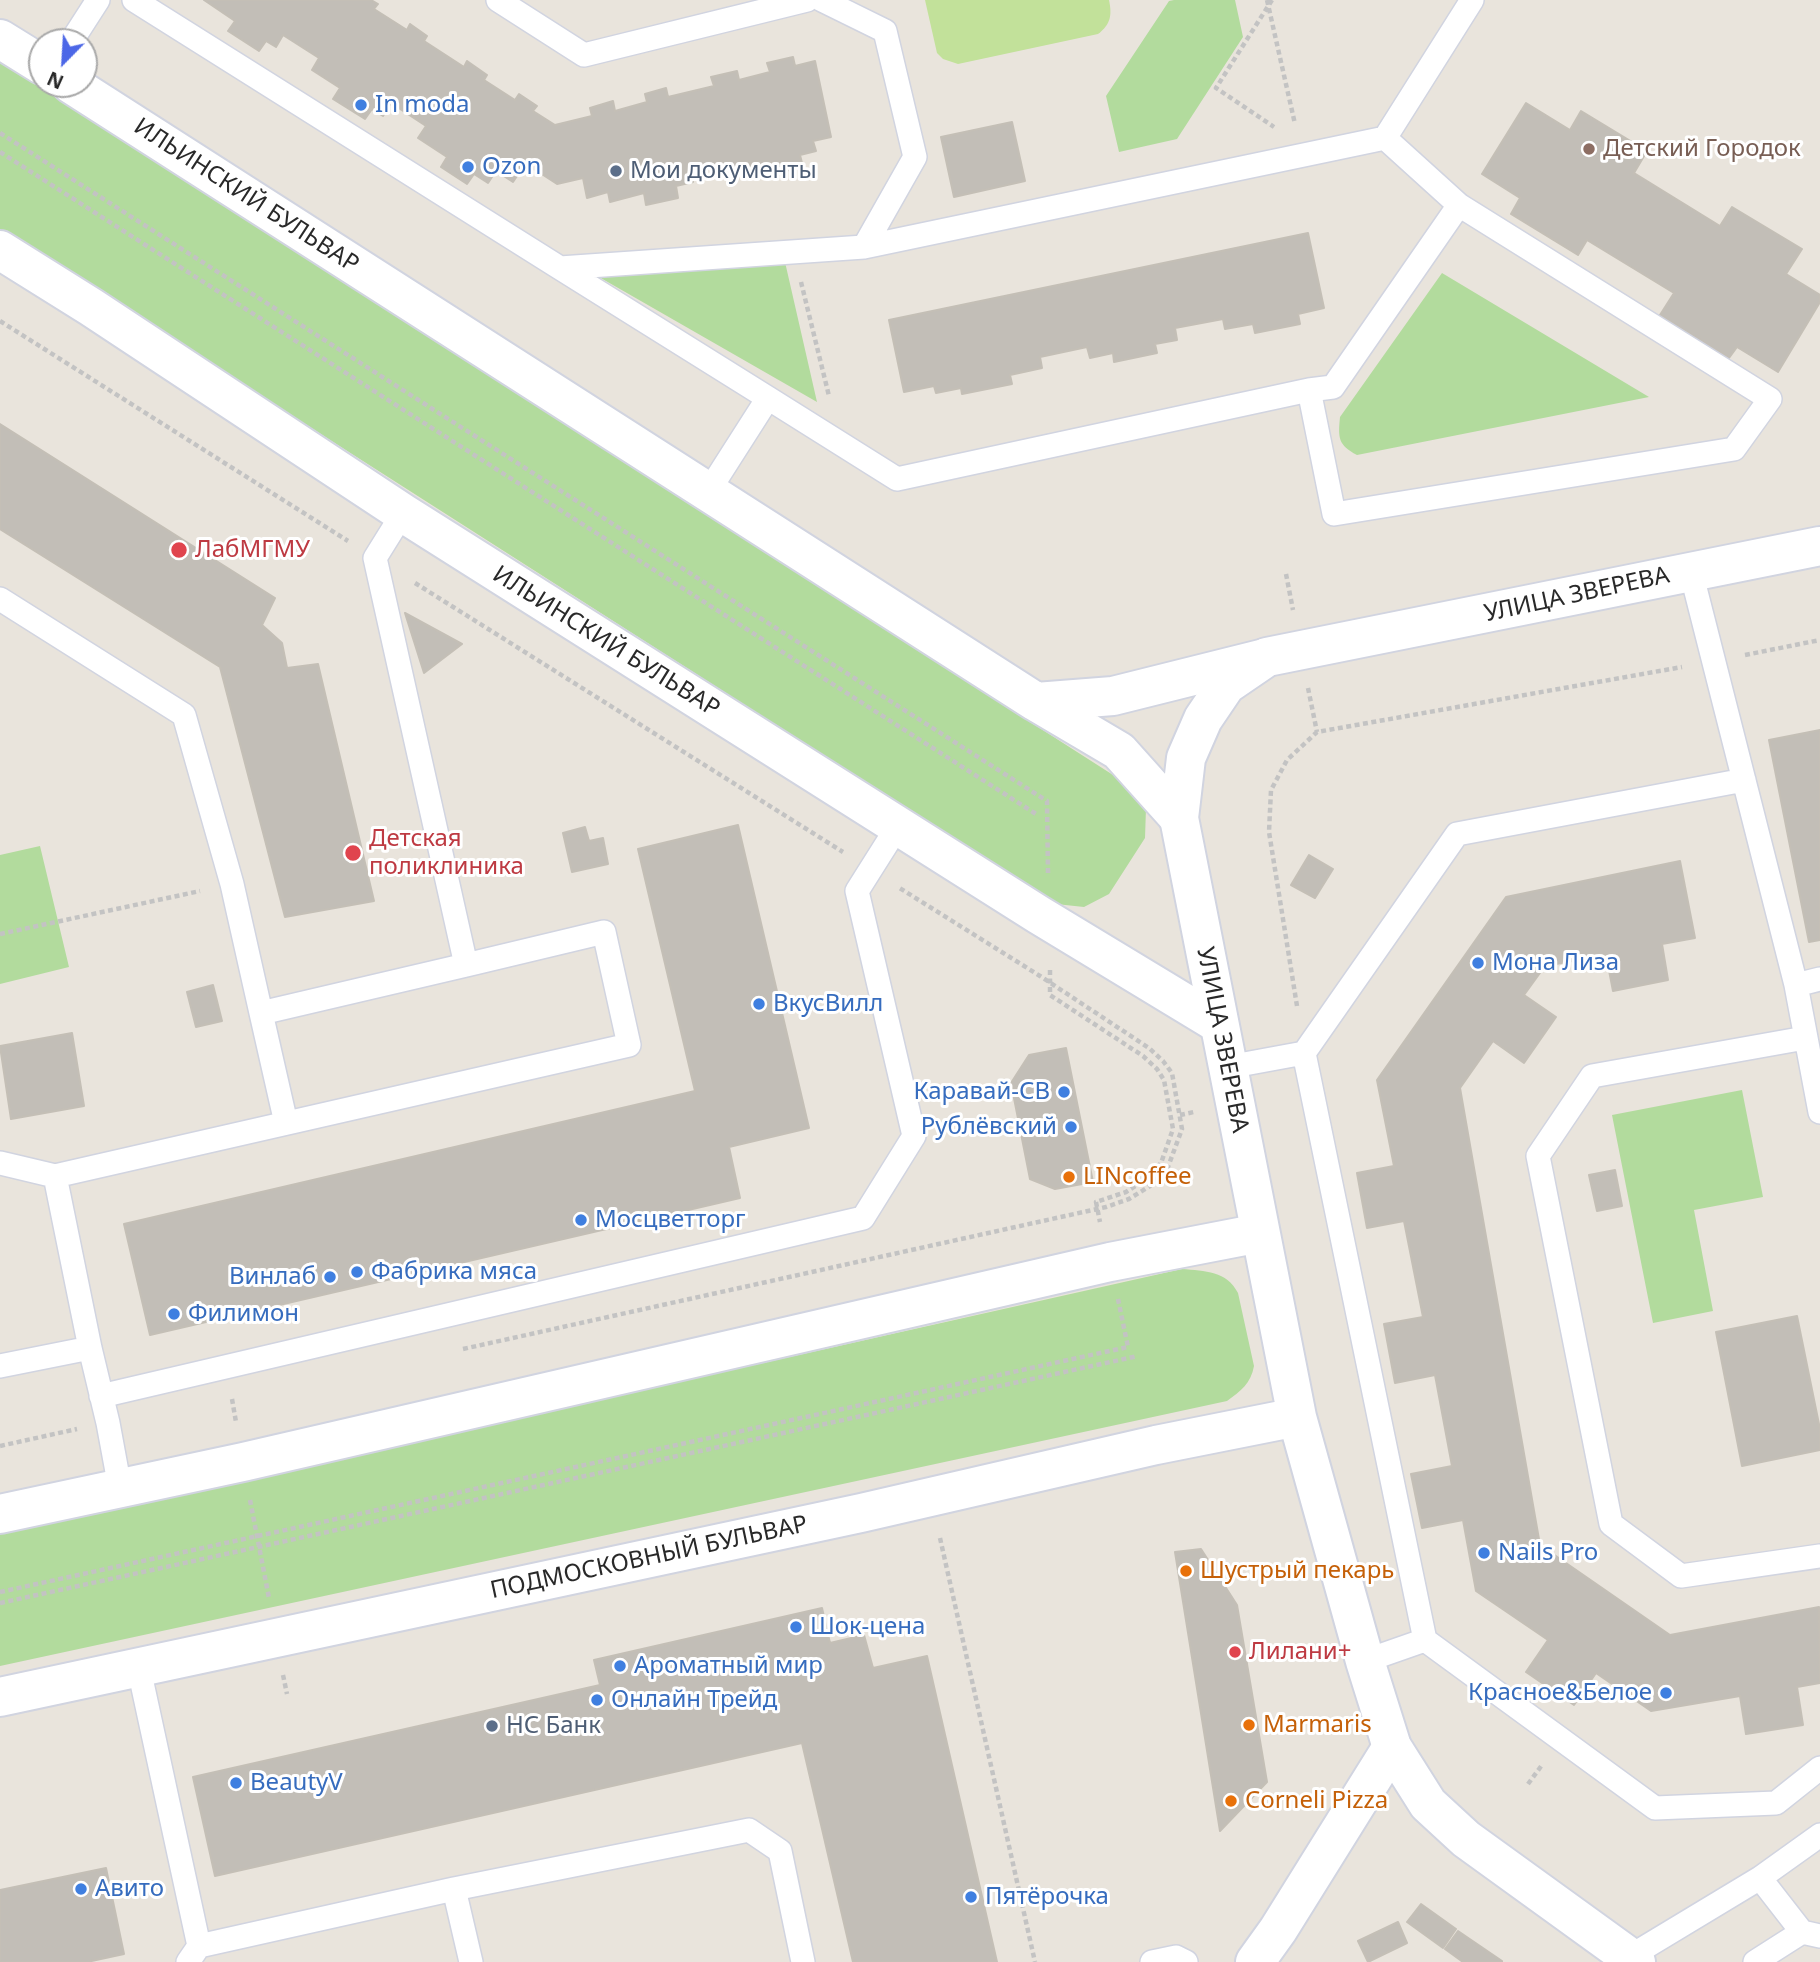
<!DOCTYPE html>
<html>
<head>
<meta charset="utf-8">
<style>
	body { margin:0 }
	#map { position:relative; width:1820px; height:1962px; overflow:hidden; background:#e9e4dc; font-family:"Noto Sans",sans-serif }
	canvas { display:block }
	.north { position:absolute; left:28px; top:28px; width:70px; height:70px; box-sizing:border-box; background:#fff; border:2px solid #a9a9a9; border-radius:50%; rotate:204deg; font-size:19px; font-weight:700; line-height:28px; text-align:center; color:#292929 }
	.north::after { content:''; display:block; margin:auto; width:24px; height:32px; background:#4c67e7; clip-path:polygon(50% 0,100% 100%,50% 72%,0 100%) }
</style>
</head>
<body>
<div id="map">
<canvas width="1820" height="1962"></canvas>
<div class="north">N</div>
</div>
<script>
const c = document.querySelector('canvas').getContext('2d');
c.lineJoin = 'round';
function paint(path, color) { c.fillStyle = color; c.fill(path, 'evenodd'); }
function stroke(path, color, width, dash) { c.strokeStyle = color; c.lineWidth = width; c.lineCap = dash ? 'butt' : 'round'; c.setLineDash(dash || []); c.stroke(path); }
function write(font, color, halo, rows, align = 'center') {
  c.font = font + ' "Noto Sans",sans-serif'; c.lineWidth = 6; c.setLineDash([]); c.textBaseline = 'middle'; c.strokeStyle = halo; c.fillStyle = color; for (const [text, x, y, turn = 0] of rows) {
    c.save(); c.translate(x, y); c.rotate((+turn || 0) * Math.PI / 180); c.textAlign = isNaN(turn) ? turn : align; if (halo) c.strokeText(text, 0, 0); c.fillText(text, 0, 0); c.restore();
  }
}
paint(new Path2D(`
	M1174,0H1235L1243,37L1177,139L1119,152L1106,96L1169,1Z
	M0,62L1124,782L1146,808L1145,838L1109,894L1084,907L1056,904L0,229Z
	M785,262L817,402L599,277Z
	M1442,273L1649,397L1357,455C1338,445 1338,438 1340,417Z
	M40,846L69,967L0,984V855Z
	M1742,1090L1763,1197L1694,1210L1713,1311L1653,1323L1612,1115Z
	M1182,1269C1205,1271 1227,1271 1238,1293L1254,1366C1251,1383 1241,1391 1227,1401L0,1666V1534Z`), '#b2db9d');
paint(new Path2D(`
	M925,0H1109C1112,15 1111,24 1098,34L958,64L943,59L937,53Z`), '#c2e19a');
const building = new Path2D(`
	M204,0H371L378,4L374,9L407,30L410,24L427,36L424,41L464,67L467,61L487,75L484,80L515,100L519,94L537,106L533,111L555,125L592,116L590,108L613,101L615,111L647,102L645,94L666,88L668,97L714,86L711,77L737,71L739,80L770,72L767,63L793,57L795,66L815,61L831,137L813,141L816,151L800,155L803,167L767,175L765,164L731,172L729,163L691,172L693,182L676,186L678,198L646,205L644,193L610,202L608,192L587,198L583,178L557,184L534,169L519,173L513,182L496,171L488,183L474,174L467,184L441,167L447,157L418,138L426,126L391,103L383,116L372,109L365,119L333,99L340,88L312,70L319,58L283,35L276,47L266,41L259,51L228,31L235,21Z
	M1526,103L1570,130L1581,111L1647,151L1634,173L1720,226L1732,207L1802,249L1786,274L1820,295V302L1778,372L1737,347L1729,358L1660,315L1674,293L1587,240L1578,255L1511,214L1520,198L1482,174Z
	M1012,122L1025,181L954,197L941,137Z
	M1308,233L1324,308L1298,314L1300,324L1255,333L1253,324L1225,329L1223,319L1175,328L1177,340L1155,344L1157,353L1114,362L1113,353L1090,358L1087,347L1040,357L1042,368L1010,375L1012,384L962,394L961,388L936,393L934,386L904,392L889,320Z
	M0,424L275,598L262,625L282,643L287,668L318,664L374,901L285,917L220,667L0,529Z
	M405,613L462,644L424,673Z
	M1820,730V940L1809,942L1769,740Z
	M738,825L809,1128L729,1147L740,1198L150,1335L124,1224L695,1091L638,849Z
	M585,827L589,841L603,838L608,864L572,872L563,833Z
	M1309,855L1333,869L1315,898L1291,885Z
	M1680,861L1695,938L1662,944L1668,980L1613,991L1606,955L1545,966L1524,995L1556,1017L1524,1063L1493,1041L1460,1088L1540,1545L1670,1635L1819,1607L1820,1683L1797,1687L1803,1725L1746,1734L1740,1696L1651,1711L1596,1673L1574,1705L1526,1672L1548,1640L1476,1591L1463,1520L1422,1528L1411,1474L1452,1466L1435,1375L1395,1383L1384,1324L1423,1317L1404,1221L1367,1228L1357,1173L1394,1166L1377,1080L1506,897Z
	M213,985L222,1021L196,1027L187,992Z
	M72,1033L84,1106L11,1119L0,1046Z
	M1066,1048L1093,1182L1055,1189L1030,1179L1011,1083L1029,1055Z
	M1615,1170L1622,1206L1597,1211L1589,1175Z
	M1797,1316L1820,1429V1450L1742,1466L1716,1332Z
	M1201,1549L1237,1605L1267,1782L1220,1831L1175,1552Z
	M822,1608L830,1643L864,1635L873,1668L927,1656L997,1962H853L802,1743L215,1876L193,1777L600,1685L594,1660Z
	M106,1868L124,1954L87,1962H0V1890Z
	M1421,1904L1456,1929L1443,1948L1407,1922Z
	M1398,1922L1407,1943L1368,1962L1358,1941Z
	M1458,1931L1502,1961V1962H1463L1445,1949Z`);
paint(building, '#c2beb7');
stroke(building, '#c4bfb6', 2);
const service = new Path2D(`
	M134,0L560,268
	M498,0L584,55L807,0
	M822,0L885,31L915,157L864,247
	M71,42L98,0
	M1309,390L1334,514L1734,449L1770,399L1459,205
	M768,398L897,479L1309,390L1333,387L1459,205L1385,138
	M708,492L768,398L560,268L864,247L1385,138L1472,0
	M1691,572L1796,985
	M0,599L184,715L232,884L261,1013L466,965L375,558L403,513
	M1820,979L1796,985L1820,1112
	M261,1013L286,1123
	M1805,1038L1592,1076L1538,1156L1611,1524L1681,1576L1820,1556
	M1304,1053L1425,1640L1655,1808L1776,1803L1820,1768
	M1228,1067L1304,1053L1457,834L1744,780
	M0,1163L55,1176L90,1348L108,1423L120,1488
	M55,1176L629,1045L604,932L466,965
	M0,1366L90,1348
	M101,1396L863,1218L914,1136L857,891L898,826
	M1365,1661L1425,1640
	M139,1669L199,1946L188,1962
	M1760,1878L1802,1932L1820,1936
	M454,1889L749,1830L780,1851L803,1962
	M199,1946L454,1889L471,1962
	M1629,1957L1760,1878L1820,1835
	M1152,1962L1176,1957L1186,1962
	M1755,1962L1802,1932`);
const minor = new Path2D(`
	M0,39L42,65
	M71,84L1036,702L1113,696L1265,658
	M0,250L91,307L403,513L1039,915L1219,1024
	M1036,702L1119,751L1179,818
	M1255,1962L1278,1930L1392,1747`);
const tertiary = new Path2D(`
	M0,1514L243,1462L1110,1262L1260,1233
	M0,1697L861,1513L1156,1445L1297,1417
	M1636,1962L1466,1839L1428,1804L1392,1747L1365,1661L1297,1417L1179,818L1186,758L1203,719L1226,685L1267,657L1820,546`);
stroke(service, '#d1d4e0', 26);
stroke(minor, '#d1d4e0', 42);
stroke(tertiary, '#d1d4e0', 42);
stroke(new Path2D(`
	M1267,0L1295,124
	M1272,0L1216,88L1274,127
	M0,133L1047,801L1048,874
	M0,152L1036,814
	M801,282L829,396
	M0,321L348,541
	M1286,574L1293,610
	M415,583L843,852
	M1745,655L1820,640
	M1308,688L1317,732
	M0,934L200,891
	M1050,970V995L1143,1056L1157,1069L1164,1080L1173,1129L1161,1163L1143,1181L1126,1192L1096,1202L1100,1222
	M1297,1006L1269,832L1271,790L1287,760L1317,732L1682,667
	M1180,1115L1194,1112
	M463,1349L1106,1207L1129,1199L1150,1186L1168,1167L1182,1129L1172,1073L1163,1061L1149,1048L1040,976L898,887
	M232,1399L236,1422
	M0,1446L77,1429
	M250,1500L269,1598
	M940,1538L1035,1962
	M0,1592L1128,1347L1118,1299
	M0,1603L1138,1356
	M283,1675L287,1694
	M1528,1784L1542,1765`), '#c3c3c3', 4.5, [5, 3.5]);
stroke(service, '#fff', 23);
stroke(minor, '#fff', 38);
stroke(tertiary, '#fff', 38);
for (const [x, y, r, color] of [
	[361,105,7,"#3f7fe0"],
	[1589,149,7,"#8d6e63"],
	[468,167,7,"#3f7fe0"],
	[616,171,7,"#5c6f8a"],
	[179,550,9,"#e0444e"],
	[353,853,9,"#e0444e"],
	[1478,963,7,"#3f7fe0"],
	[759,1004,7,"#3f7fe0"],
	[1064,1092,7,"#3f7fe0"],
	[1071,1127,7,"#3f7fe0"],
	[1069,1177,7,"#e8710a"],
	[581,1220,7,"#3f7fe0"],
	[357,1272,7,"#3f7fe0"],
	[330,1277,7,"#3f7fe0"],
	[174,1314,7,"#3f7fe0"],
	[1484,1553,7,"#3f7fe0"],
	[1186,1571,7,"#e8710a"],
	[796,1627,7,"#3f7fe0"],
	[1235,1652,7,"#e0444e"],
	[620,1666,7,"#3f7fe0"],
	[1666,1693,7,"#3f7fe0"],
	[597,1700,7,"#3f7fe0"],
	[1249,1725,7,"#e8710a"],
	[492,1726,7,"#5c6f8a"],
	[236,1783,7,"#3f7fe0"],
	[1231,1801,7,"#e8710a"],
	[81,1889,7,"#3f7fe0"],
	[971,1897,7,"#3f7fe0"]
]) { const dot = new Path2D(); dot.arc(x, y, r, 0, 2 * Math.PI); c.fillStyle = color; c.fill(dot); stroke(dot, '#fff', 2.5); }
write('24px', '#366cbe', '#fff', [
	["In moda",375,105],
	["Ozon",482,167],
	["Мона Лиза",1492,963],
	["ВкусВилл",773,1004],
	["Каравай-СВ",1050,1092,"right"],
	["Рублёвский",1057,1127,"right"],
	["Мосцветторг",595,1220],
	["Фабрика мяса",371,1272],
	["Винлаб",316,1277,"right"],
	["Филимон",188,1314],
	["Nails Pro",1498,1553],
	["Шок-цена",810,1627],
	["Ароматный мир",634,1666],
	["Красное&Белое",1652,1693,"right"],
	["Онлайн Трейд",611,1700],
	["BeautyV",250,1783],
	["Авито",95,1889],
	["Пятёрочка",985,1897]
], 'left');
write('24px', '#785e54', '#fff', [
	["Детский Городок",1603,149]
], 'left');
write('24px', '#4e5e75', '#fff', [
	["Мои документы",630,171],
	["НС Банк",506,1726]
], 'left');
write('24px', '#292929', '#fff', [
	["ИЛЬИНСКИЙ БУЛЬВАР",246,196,33],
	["УЛИЦА ЗВЕРЕВА",1577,595,-12],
	["ИЛЬИНСКИЙ БУЛЬВАР",606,642,32],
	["УЛИЦА ЗВЕРЕВА",1222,1040,79],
	["ПОДМОСКОВНЫЙ БУЛЬВАР",649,1558,-12]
]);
write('24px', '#be3a42', '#fff', [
	["ЛабМГМУ",195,550],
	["Детская",369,839],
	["поликлиника",369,867],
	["Лилани+",1249,1652]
], 'left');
write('24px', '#c56008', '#fff', [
	["LINcoffee",1083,1177],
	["Шустрый пекарь",1200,1571],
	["Marmaris",1263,1725],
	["Corneli Pizza",1245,1801]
], 'left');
</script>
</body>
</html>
